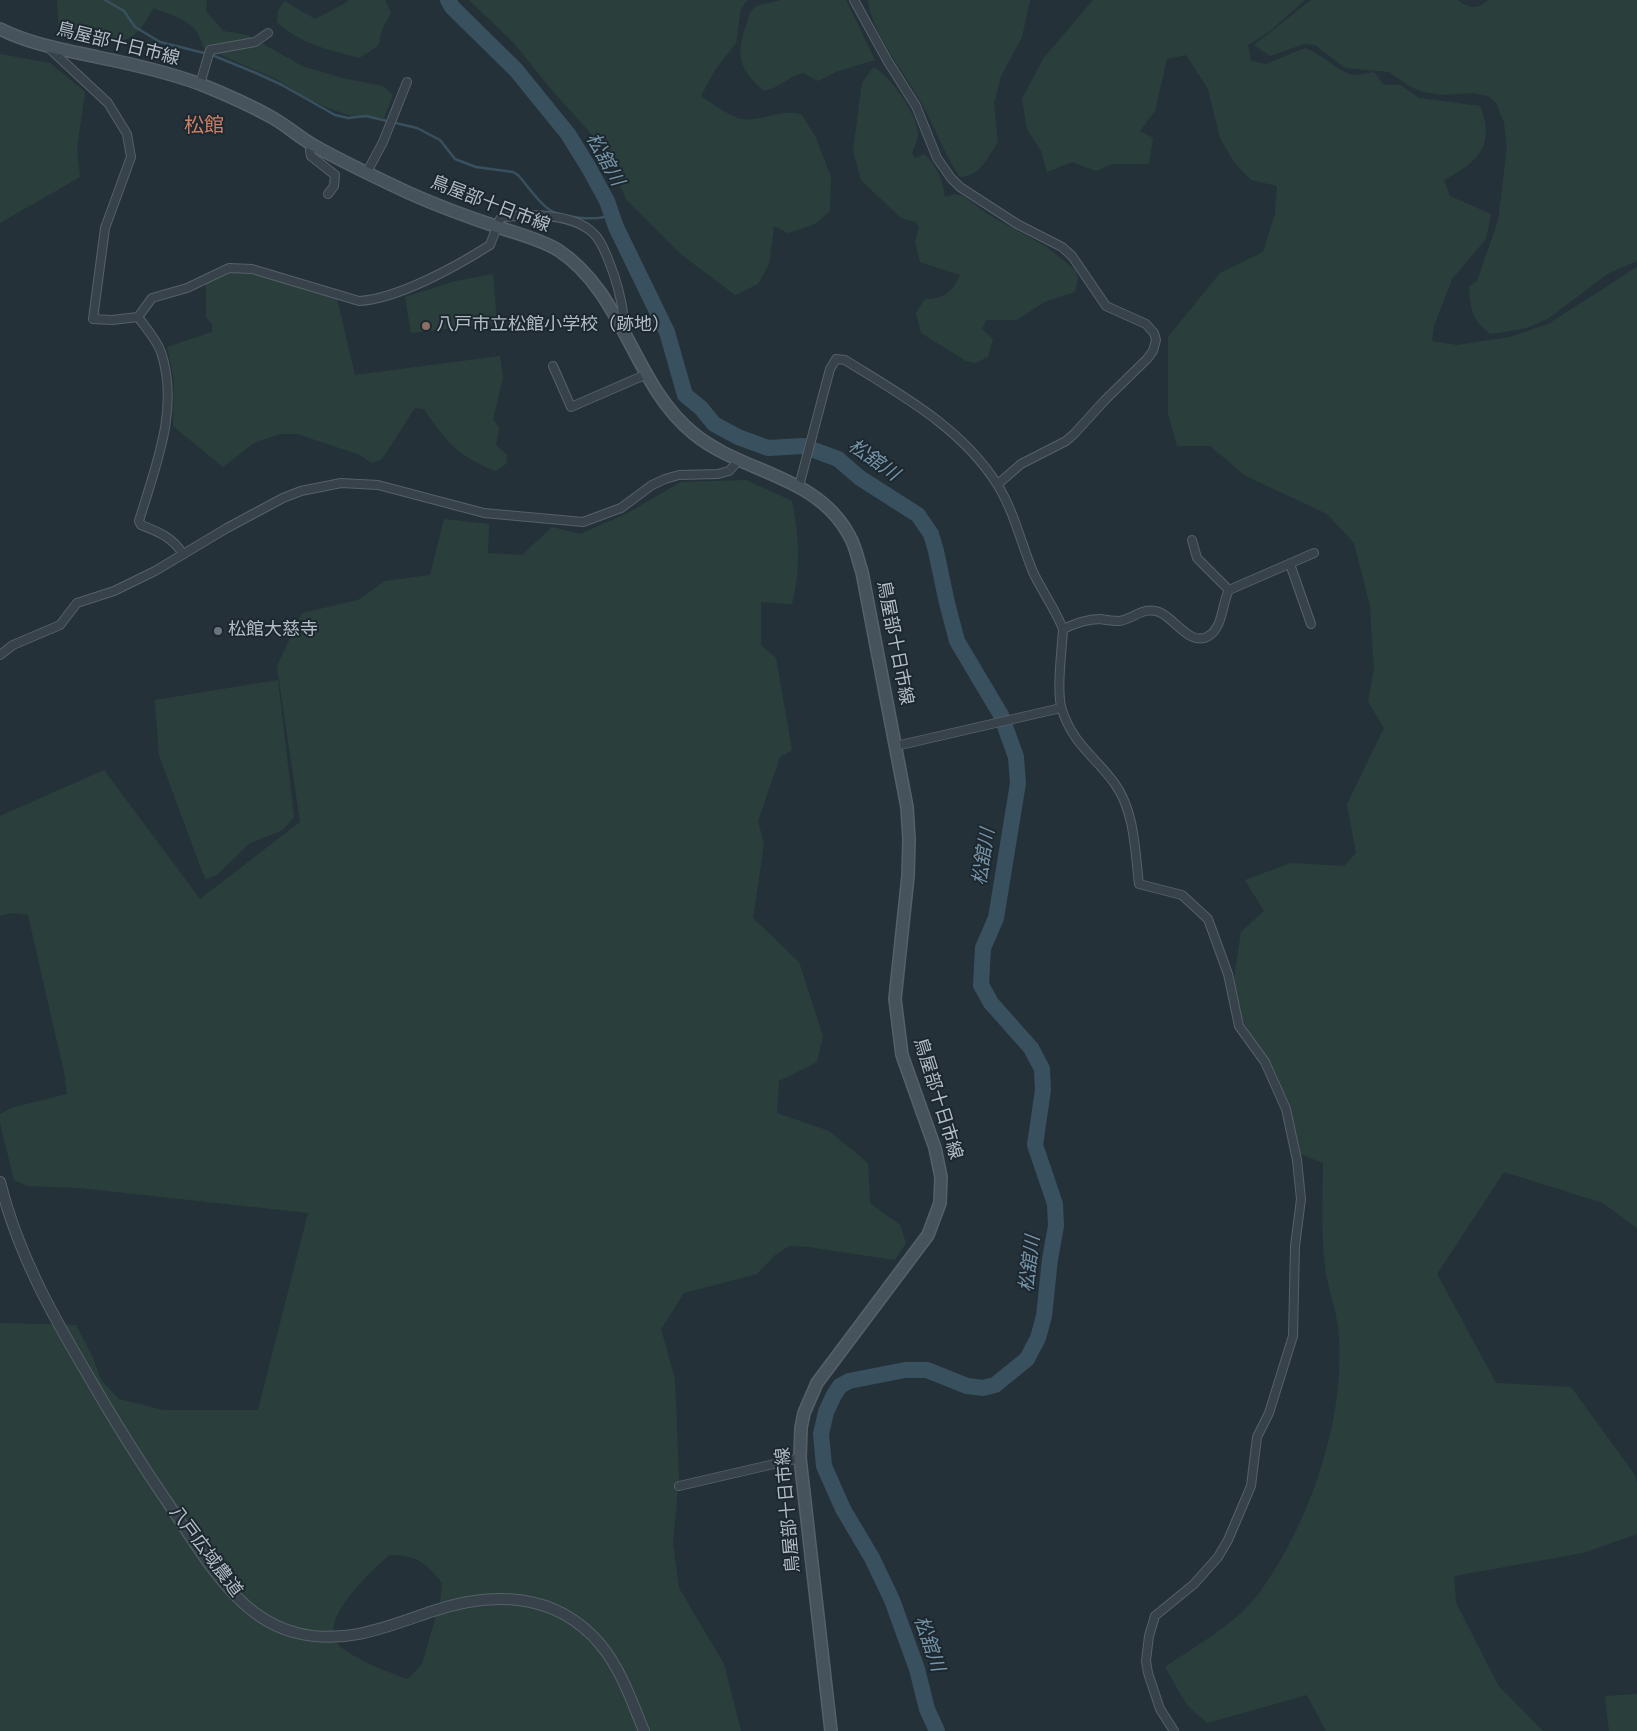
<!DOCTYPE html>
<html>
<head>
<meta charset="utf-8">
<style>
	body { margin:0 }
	canvas { display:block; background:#243139 }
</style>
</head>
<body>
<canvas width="1637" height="1731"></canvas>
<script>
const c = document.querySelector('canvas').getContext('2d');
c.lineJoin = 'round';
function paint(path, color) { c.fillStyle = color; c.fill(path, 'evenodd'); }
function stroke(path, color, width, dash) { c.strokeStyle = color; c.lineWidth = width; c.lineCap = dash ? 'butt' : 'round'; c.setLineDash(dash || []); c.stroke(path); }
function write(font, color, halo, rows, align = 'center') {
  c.font = font + ' "Titillium Web","Noto Sans JP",sans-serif'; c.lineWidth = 4; c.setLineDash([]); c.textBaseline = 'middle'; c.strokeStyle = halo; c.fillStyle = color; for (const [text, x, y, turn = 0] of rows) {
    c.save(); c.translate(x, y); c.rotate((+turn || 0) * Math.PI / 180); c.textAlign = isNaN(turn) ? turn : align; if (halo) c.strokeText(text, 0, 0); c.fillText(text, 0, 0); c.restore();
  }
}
paint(new Path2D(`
	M57,0H207L206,11L223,31L247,35L302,66L342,78L383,86L393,95L384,118L348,115L331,109L310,100L276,79L203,47C198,21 176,17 154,8C149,15 144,25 138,31C116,53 83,41 59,31Z
	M347,0H385L391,13L383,27L378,46L359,58C330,50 300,44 277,22L278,11L284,1L315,19L348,2Z
	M469,0H747L741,9L736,43L715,70L701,96C710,102 732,118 742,119C765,122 777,109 801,114L815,136L831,177L830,211L815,224L788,233L774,226L769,264L758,284L735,295L682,255L626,199L602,146L550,88L514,43Z
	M780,0H846L875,60L836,72L818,81L803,73C788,77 779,88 764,91C740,70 735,57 746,26C748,20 749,12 754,8C763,2 771,4 780,0Z
	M868,0H1030L1022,37L1001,76L994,104L998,142C988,157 979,177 960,177C944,154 935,127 921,102C905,73 872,34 868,0Z
	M1093,0H1305L1270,31L1248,45L1251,61L1266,64L1305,48C1321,53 1342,75 1354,75C1360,75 1368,73 1374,72L1384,85H1400L1419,98L1480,106C1496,146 1478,162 1444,180L1450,196L1491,214L1486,239L1452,279L1434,326L1432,341L1457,345L1510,337L1548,324L1637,267V1228L1603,1203L1504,1172L1437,1274L1496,1383L1571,1387L1635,1475L1637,1483V1534L1583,1553L1454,1576L1456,1603L1498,1685L1543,1731H1326L1307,1695L1207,1723L1187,1705L1165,1667C1197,1645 1236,1624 1260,1592C1310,1523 1348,1414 1338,1328C1336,1307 1327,1287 1325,1265C1321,1232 1323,1197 1323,1163L1300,1154L1291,1124L1249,1031L1239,1014L1233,986L1241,932L1264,911L1245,880L1291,863L1344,866L1356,853L1347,804L1384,728L1368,702L1374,669L1370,606L1354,543L1327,514L1246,476L1210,446H1177L1168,413V337L1220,273L1263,252L1275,214L1277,186L1251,180L1234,162L1220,138L1208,89L1186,55L1167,59L1155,111L1140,131L1153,138L1149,164H1112L1096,171L1072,162L1047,172L1041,151L1027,129L1022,99L1043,59Z
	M1311,0H1457C1471,8 1476,11 1488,0H1637V261L1609,273L1549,318L1527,328L1491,334C1471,320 1471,310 1469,287L1477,281L1498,221L1507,147L1504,122L1496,103L1488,96L1472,93L1442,95L1424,92L1409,86L1389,72L1345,68L1315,45L1304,44L1270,56L1254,45Z
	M0,54L50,63L85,92L77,149L80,177L0,223Z
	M873,67C890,75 917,114 918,134C918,140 914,147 912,153L915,158L925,154C937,168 943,179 945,197L955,194L963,196L989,215L1047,247L1075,270L1078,278L1075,292L1044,302L1017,320H986L982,329L993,339L988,357L975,363L966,361L921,333L916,313L925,299C944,299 953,292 960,275L920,262L915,242L919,228L916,222L901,218L861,180L853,151L862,83Z
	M233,272L258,275L337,299L355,375L500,356L503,378L493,419L499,428L496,445L507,455L506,464L495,471C457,455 446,442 424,409L415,408L382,459L372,463L360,455L297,434H280L254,443L223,467L173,426L174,380L167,347L212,332V324L206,317V283Z
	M493,274L497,323L411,333L405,297L456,281Z
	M746,480L792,501C799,537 801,569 792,604L761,602V645L776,658L792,750L780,757L758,821L764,844L753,918L799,962L823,1036L817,1062L779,1081L777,1113L829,1131L868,1163L870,1203L900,1225L906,1243L895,1260L808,1247L789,1246L775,1255L757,1274L684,1293L661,1329L675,1379L679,1478L673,1543L679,1588L724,1664L741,1731H0V1323L76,1325L93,1358L101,1380L119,1399L163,1410H258L308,1213L80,1188L27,1186L14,1180L0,1123V1114L11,1108L67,1094L64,1072L28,915L12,913L0,916V816L104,770L200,899L300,822L277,666L302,613L358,600L385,581L430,575L444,519L489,524L488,553L522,555L552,527L580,534L626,514L681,482ZM389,1555C416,1555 426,1562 442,1583L440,1602L422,1664L408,1679C389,1673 357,1660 342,1648C311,1625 372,1571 389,1555Z
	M278,680L294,817L283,830L250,843L217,875L206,879L202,871L159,755L155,700Z
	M1637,1694V1731H1609L1605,1696Z`), '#2a3f3c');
stroke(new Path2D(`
	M105,0L124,11L135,27L160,42L212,55L256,73L282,85L335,115L348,118L366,116L417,128L440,140L455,159L476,167L513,172L518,175C527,185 536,199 547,208C559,218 599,222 612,214`), '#39505f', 2.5);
stroke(new Path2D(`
	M448,0L452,7L516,70L568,134L589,168L607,201L616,227L667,332L685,395L701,408L714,424L738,437L768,448L803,446L838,459L860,478L918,515L931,534L936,551L947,603L957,641L1001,715L1016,757L1018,783L996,918L983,948L981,985L991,1003L1031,1048L1042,1069L1043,1090L1035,1145L1055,1204L1056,1226L1050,1259L1044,1316L1038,1338L1027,1359L995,1385L983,1388L967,1386L927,1370H905L849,1381L840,1386L834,1395L826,1412L821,1434L824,1466L843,1509L872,1558L892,1600L917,1669L927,1709L937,1731`), '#39505f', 16);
const minor = new Path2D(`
	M854,0L887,60L916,106L937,158L951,178L960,187L1017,224L1062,247L1072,256L1106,306L1146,324L1154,333L1156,340L1153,351L1147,359L1105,400L1074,434L1066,441L1021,464L998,484
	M49,48L108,103L127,134L131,157L105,228L93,319L112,320L138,317L152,298L187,288L229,268L252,269L359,301C398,299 457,266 490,245L500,219L503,217C531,214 576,213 596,236C605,247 609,262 614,275C620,293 624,313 625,332
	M200,84L210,50L255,42L268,33
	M313,145L310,151L311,156L335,175L334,186L328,194
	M367,172L383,142L407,82
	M138,317C146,328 156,339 161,352C180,409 155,467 139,521L141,525C159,532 172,537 183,554
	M553,366L571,407L647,374
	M799,486L830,369L836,359L845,360C901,395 961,427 997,484C1014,511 1021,543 1033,572C1042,591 1055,609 1063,629C1062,649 1056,692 1062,710C1074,746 1095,756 1115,784C1135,812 1135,852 1139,884L1182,895L1208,919L1228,974L1239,1026L1265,1062L1286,1109L1297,1160L1301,1199L1295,1246L1293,1336L1269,1413L1257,1437L1251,1486L1228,1540L1218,1557L1194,1584L1155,1616L1149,1636L1146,1661L1148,1673L1160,1709L1174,1731
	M1192,540L1197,558L1229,590
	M1290,564L1311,624
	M1063,629C1075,624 1086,619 1100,619C1106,620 1113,621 1119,621C1134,619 1143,606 1159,612C1175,618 1191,649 1210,635C1223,626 1222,603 1229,590L1314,553
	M0,655L13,645L60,625L77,603L114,591L155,571L227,528L283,498L301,491L341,483L378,485L484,513L583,522L621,508L652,485L665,479L679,475L718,474L729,471L738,461
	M896,746L1061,708
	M679,1486L800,1458`);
const tertiary = new Path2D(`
	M0,1182C17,1251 50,1311 86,1372C113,1419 141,1464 172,1509C193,1540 214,1576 242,1602C257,1616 277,1628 297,1633C344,1645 387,1627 430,1612C490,1591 555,1591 600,1644C621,1669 632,1702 644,1731`);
const secondary = new Path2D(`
	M0,29C30,44 64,50 97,57C132,64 167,72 200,84C225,94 250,105 273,118C287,126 299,137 313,145C343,162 377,178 409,193C438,206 468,217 498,227C518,234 540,239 558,250C624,293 633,384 693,433C742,474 818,474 850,537C856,547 858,561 862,572L907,807L909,839L908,876L895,999L902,1055L935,1148L941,1177L940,1203L928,1235L817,1383L804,1413L801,1428L800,1458L831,1731`);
stroke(minor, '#566068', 10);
stroke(tertiary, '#566068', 12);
stroke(secondary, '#566068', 14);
stroke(minor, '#37424a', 8);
stroke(tertiary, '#37424a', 10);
stroke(secondary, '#46525c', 11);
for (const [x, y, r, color] of [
	[426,326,5,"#8d6e63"],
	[218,631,5,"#6b7280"]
]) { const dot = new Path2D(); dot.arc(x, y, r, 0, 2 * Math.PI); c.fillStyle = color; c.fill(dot); stroke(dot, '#1d272f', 2); }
write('18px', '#b3bdc6', '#1d272f', [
	["鳥屋部十日市線",118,45,14],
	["鳥屋部十日市線",490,205,21],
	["鳥屋部十日市線",894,643,79],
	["鳥屋部十日市線",937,1099,73],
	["鳥屋部十日市線",789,1510,-95],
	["八戸広域農道",205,1552,53]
]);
write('18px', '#b3bdc6', '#1d272f', [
	["八戸市立松館小学校（跡地）",436,326],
	["松館大慈寺",228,631]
], 'left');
write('italic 19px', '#7594a7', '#1d272f', [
	["松舘川",604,160,61],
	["松舘川",873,461,35],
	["松舘川",985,857,-81],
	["松舘川",1031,1264,-83],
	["松舘川",928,1644,71]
]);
write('20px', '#cc8067', '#1d272f', [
	["松館",204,127]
]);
</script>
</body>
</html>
